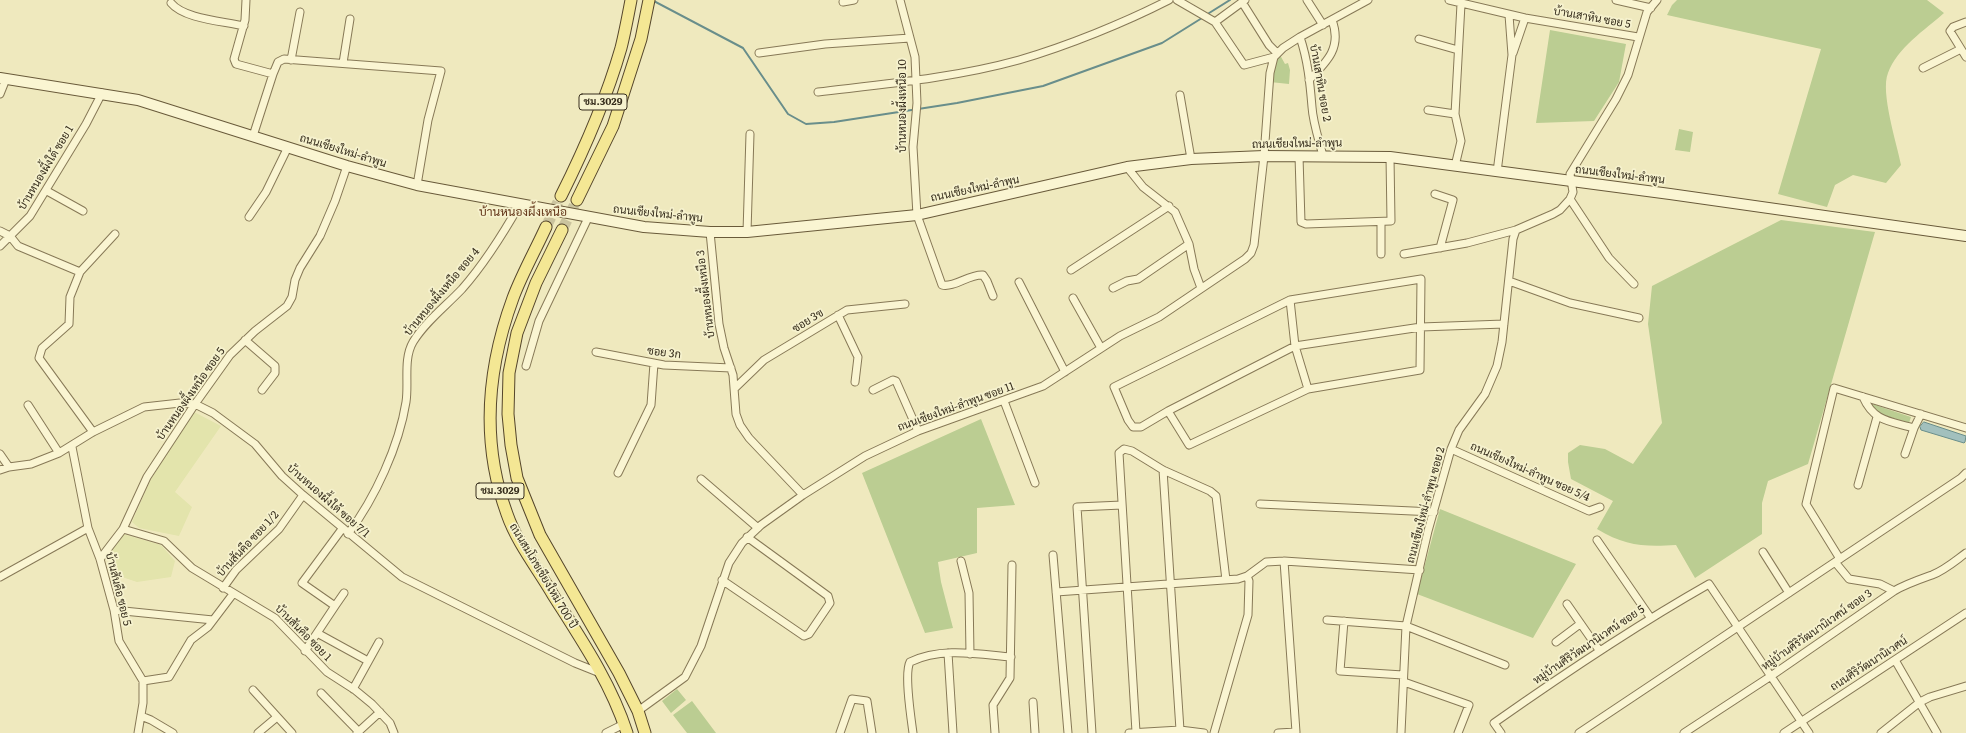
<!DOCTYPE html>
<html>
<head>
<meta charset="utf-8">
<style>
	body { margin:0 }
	canvas { display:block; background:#efe9be }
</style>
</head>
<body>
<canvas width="1966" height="733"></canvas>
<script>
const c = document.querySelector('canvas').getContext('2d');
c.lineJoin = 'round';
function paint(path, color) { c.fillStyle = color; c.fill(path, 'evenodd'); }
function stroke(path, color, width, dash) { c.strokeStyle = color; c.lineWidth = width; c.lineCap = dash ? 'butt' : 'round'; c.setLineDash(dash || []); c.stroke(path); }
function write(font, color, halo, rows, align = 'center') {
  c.font = font + ' Literata,Sarabun,serif'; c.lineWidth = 3.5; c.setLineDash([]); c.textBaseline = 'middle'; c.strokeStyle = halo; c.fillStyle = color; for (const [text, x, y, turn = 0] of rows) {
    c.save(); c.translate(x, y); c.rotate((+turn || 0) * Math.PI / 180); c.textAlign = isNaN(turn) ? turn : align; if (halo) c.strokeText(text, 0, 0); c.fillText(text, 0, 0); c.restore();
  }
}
paint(new Path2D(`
	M194,412L221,426L175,492L192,507L179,536L139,528L132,522L151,479Z
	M123,534L161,545L175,561L171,577L137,582L122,577L108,554Z`), '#e3e4ac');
paint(new Path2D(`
	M1677,0H1927L1944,13C1925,30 1897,48 1888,73C1880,92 1897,144 1901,165L1886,183L1853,175L1835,185L1827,207L1778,194L1821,49L1667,15L1672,5Z
	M1550,30L1626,44L1619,82L1594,121L1536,123Z
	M1280,55L1285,64L1288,63L1290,70L1289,84L1270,82V63Z
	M1679,129L1693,132L1690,152L1675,150Z
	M1781,220L1875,232L1808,464L1768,481L1762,503V534L1695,578L1676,545C1644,547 1625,546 1597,529L1613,501L1571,479L1568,462V453L1580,445L1605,449L1633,464L1662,423L1648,324L1652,286Z
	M1872,404L1911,417L1909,423L1874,412Z
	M981,419L1015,505L977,508V553L938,562L941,582L953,628L925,633L862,473Z
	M1440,509L1576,564L1533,638L1417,594Z
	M677,689L686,700L671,713L662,701Z
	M692,701L716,733H687L673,715Z`), '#bbcd92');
const water = new Path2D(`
	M1924,422L1966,436L1965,442L1964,443L1921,430L1920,427Z`);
paint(water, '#a2c0bd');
stroke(water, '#698e8b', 1);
stroke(new Path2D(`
	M652,0L743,48L788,114L806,124L834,122L957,103L1043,86L1162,43L1202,18
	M1206,15L1230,0`), '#698e8b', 2);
stroke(new Path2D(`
	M546,227L561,196
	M562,230L577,200`), '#cac39e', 11, [11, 5.5]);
const minor = new Path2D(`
	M246,0L245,20L234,59L236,64L273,74
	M900,0L915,57L917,103L913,147L917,215L942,285C954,288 969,274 983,275L987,281L993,296
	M1177,0L1215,22L1244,65L1274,57
	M1307,0L1323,25
	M1449,0L1525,18L1638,37
	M1616,0L1651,8
	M843,2L854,0
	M1242,2L1269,45L1277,53
	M171,3C184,19 223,21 244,26
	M1215,22L1245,0
	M1966,22L1953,27L1950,31L1966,57
	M1300,37C1308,61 1310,83 1312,107C1313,123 1319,140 1323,156
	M1419,39L1458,50
	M759,53L825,44L910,38
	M1513,53L1525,18
	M291,60L300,12
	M343,63L350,19
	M1923,68L1961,49
	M1309,80C1328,61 1342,47 1332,20
	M818,92C885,84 954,78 1019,60C1067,46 1124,23 1169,0
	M0,94L6,79
	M1180,95L1191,159
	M1428,110L1455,114
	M253,136L273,74L278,62L284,59L441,71L428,120L417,185
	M1299,156L1301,222L1306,224L1391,221L1390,157
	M1455,166L1461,141L1455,114L1461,4
	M1127,167L1143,187L1175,212L1189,244L1194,269L1201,288
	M1497,172L1512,55L1509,15
	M47,191L83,211
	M1435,194L1453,200L1440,248
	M1570,199L1609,258L1634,284
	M249,217L266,192L288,147
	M1381,222V254
	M0,231L10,236L18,246L80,272
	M710,232L719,324L724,348L733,375L736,414L740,425L749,438L803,495
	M747,232L750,134
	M0,246L30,216L86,124L102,93
	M1404,254L1467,243L1516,230
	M1071,270L1169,206
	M1509,281L1570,303L1639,318
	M1019,282L1065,372
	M1113,288L1127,281L1138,279L1189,244
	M1073,298L1101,348
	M1290,300L1295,346L1308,389
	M838,315L856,353L858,357L855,382
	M245,340L275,366V373L262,390
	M596,352L664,365L731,368
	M526,366L539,321L588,218
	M735,388L764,360L847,310L905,304
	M873,390L893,380L896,381L918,431
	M1863,397C1874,422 1890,421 1914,428L1921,414
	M1004,401L1035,483
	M28,405L59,453
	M1168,411L1189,445L1308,389L1420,370L1421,279L1290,300L1114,387L1128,420L1133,427H1141L1168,411L1295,346L1421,327L1504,324
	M93,432L39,358L42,348L69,324L70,297L80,272L115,234
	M72,447L88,528L100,559L114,610L119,641L143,681V703L138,733
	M1451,449L1589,511L1600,507
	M0,454L9,467
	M1905,454L1914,428
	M0,470L9,467L31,464L59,453L93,432L144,407L180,403L195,404L213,413L255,444L282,476L303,495L402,577L575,663L600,673
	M1163,470L1180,730
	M618,473L651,405L654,363
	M701,479L758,528
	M1858,485L1877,417
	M1260,504L1434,512
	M123,529L164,541L192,568L275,618L327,672L355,690L372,704L390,723L394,733
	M348,534C375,498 399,446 406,402C409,383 403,359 413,342C425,322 446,306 462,289C485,263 503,234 520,204
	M1597,540L1650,617
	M1763,552L1789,593
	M1053,555L1068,733
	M100,559L123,529L147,477L195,404L230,355L255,331L287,306L292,297L295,280L300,268L320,236L335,201L347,166
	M1840,559L1806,504L1834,388L1966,428
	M961,561L969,593L970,654
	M1835,562L1849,579L1880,584L1894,591
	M0,577L88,528
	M722,580L804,636L809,634L830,603L828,596L747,537
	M223,588L236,570L279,529L303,495
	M1056,592L1238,579L1247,576L1266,562L1284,561L1420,570
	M1567,604L1599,650
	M335,606L344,593
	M114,610L213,620
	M1327,620L1406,626L1505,665
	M1344,621L1340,671L1403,675
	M317,633L368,661
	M1556,642L1580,624
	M305,651L335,606L302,583L342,529
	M948,653L953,733
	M1895,660L1937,733
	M143,681L169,677L191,640L208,627L233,594
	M1404,682L1469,705L1458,733
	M353,689L379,642
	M253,690L292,733
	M321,693L359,732
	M1033,702L1035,733
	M638,711L685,677L701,646L729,563L742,543L761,525L803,495L865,456L918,431L1043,386L1120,336L1159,317L1245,259L1251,253L1254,245L1264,156L1270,73L1274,57L1283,48L1300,37L1368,0
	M141,716L151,720L173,733
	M1136,732L1119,453L1124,449L1132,451L1163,470L1210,491L1216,496L1226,580
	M258,733L277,717
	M357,733L380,712
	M606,733L624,724
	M840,733L852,699L867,701L872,733
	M913,733C911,718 904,673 910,662C941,647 977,654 1011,657
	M995,733L993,705L1010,678L1012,565
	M1092,733L1077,507L1122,505
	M1129,733L1180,730L1204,733
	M1214,733L1248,615L1249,581L1247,576
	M1278,733L1296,732L1284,561
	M1401,733L1406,626L1428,531L1451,449L1459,430L1485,394L1497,366L1502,342L1513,239L1516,230L1553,214L1560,210L1570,199L1573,192L1570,174L1616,99L1628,75L1647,12L1657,0
	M1501,733L1494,723C1565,673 1633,627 1709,584L1809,733
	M1579,733L1961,478L1966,473
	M1684,733L1771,676L1894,591C1906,584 1918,580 1932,575C1945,570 1955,561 1966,553
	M1784,733L1966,613
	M1881,733L1920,702L1930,697L1966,686`);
const secondary = new Path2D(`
	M0,78L138,100L347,166L417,185L644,227L710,232H747L917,215L1127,167L1191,159L1264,156L1390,157L1670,194L1966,236`);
const primary = new Path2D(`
	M561,196C585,148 606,100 621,48C625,32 628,16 631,0
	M577,200L613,126L641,39L649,0
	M546,227C535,251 522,274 513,298C487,369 481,443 507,514C517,543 538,569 553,595C581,639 611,683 627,733
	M562,230L536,283L517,333L509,373L508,414L511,445L517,478L540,535L619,673L638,711L645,733`);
stroke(minor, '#877957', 9);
stroke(secondary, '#695a3a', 12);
stroke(primary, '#55462b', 13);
stroke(minor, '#faf5d2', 7);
stroke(secondary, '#faf5d2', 10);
stroke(primary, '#f4e794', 11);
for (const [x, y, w] of [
	[603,102,48],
	[500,491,48]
]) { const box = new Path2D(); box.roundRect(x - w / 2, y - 8, w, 16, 3); c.fillStyle = '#f6f2ce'; c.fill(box); stroke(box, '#362d1c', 1); }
write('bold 10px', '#362d1c', null, [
	["ชม.3029",603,102],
	["ชม.3029",500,491]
]);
write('11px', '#362d1c', '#f6f2ce', [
	["บ้านเสาหิน ซอย 5",1592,18,10],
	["บ้านเสาหิน ซอย 2",1320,83,80],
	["บ้านหนองผึ้งเหนือ 10",903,106,-90],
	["ถนนเชียงใหม่-ลำพูน",1297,144,-1],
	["ถนนเชียงใหม่-ลำพูน",343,151,17],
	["บ้านหนองผึ้งใต้ ซอย 1",46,168,-59],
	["ถนนเชียงใหม่-ลำพูน",1620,175,7],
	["ถนนเชียงใหม่-ลำพูน",975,189,-12],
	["ถนนเชียงใหม่-ลำพูน",658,214,6],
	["บ้านหนองผึ้งเหนือ ซอย 4",442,292,-50],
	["บ้านหนองผึ้งเหนือ 3",706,294,-97],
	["ซอย 3ข",808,321,-32],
	["ซอย 3ก",664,353,7],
	["บ้านหนองผึ้งเหนือ ซอย 5",191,394,-55],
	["ถนนเชียงใหม่-ลำพูน ซอย 11",956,407,-20],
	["ถนนเชียงใหม่-ลำพูน ซอย 5/4",1530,472,24],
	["บ้านหนองผึ้งใต้ ซอย 7/1",328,501,41],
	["ถนนเชียงใหม่-ลำพูน ซอย 2",1426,505,-75],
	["บ้านสันคือ ซอย 1/2",248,544,-47],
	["ถนนสมโภชเชียงใหม่ 700 ปี",543,576,59],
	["บ้านสันคือ ซอย 5",118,589,76],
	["หมู่บ้านศิริวัฒนานิเวศน์ ซอย 3",1817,630,-35],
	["บ้านสันคือ ซอย 1",303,633,45],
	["หมู่บ้านศิริวัฒนานิเวศน์ ซอย 5",1589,645,-34],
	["ถนนศิริวัฒนานิเวศน์",1869,664,-33]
]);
write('12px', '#64371a', '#f6f2ce', [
	["บ้านหนองผึ้งเหนือ",523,212]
]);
</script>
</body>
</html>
